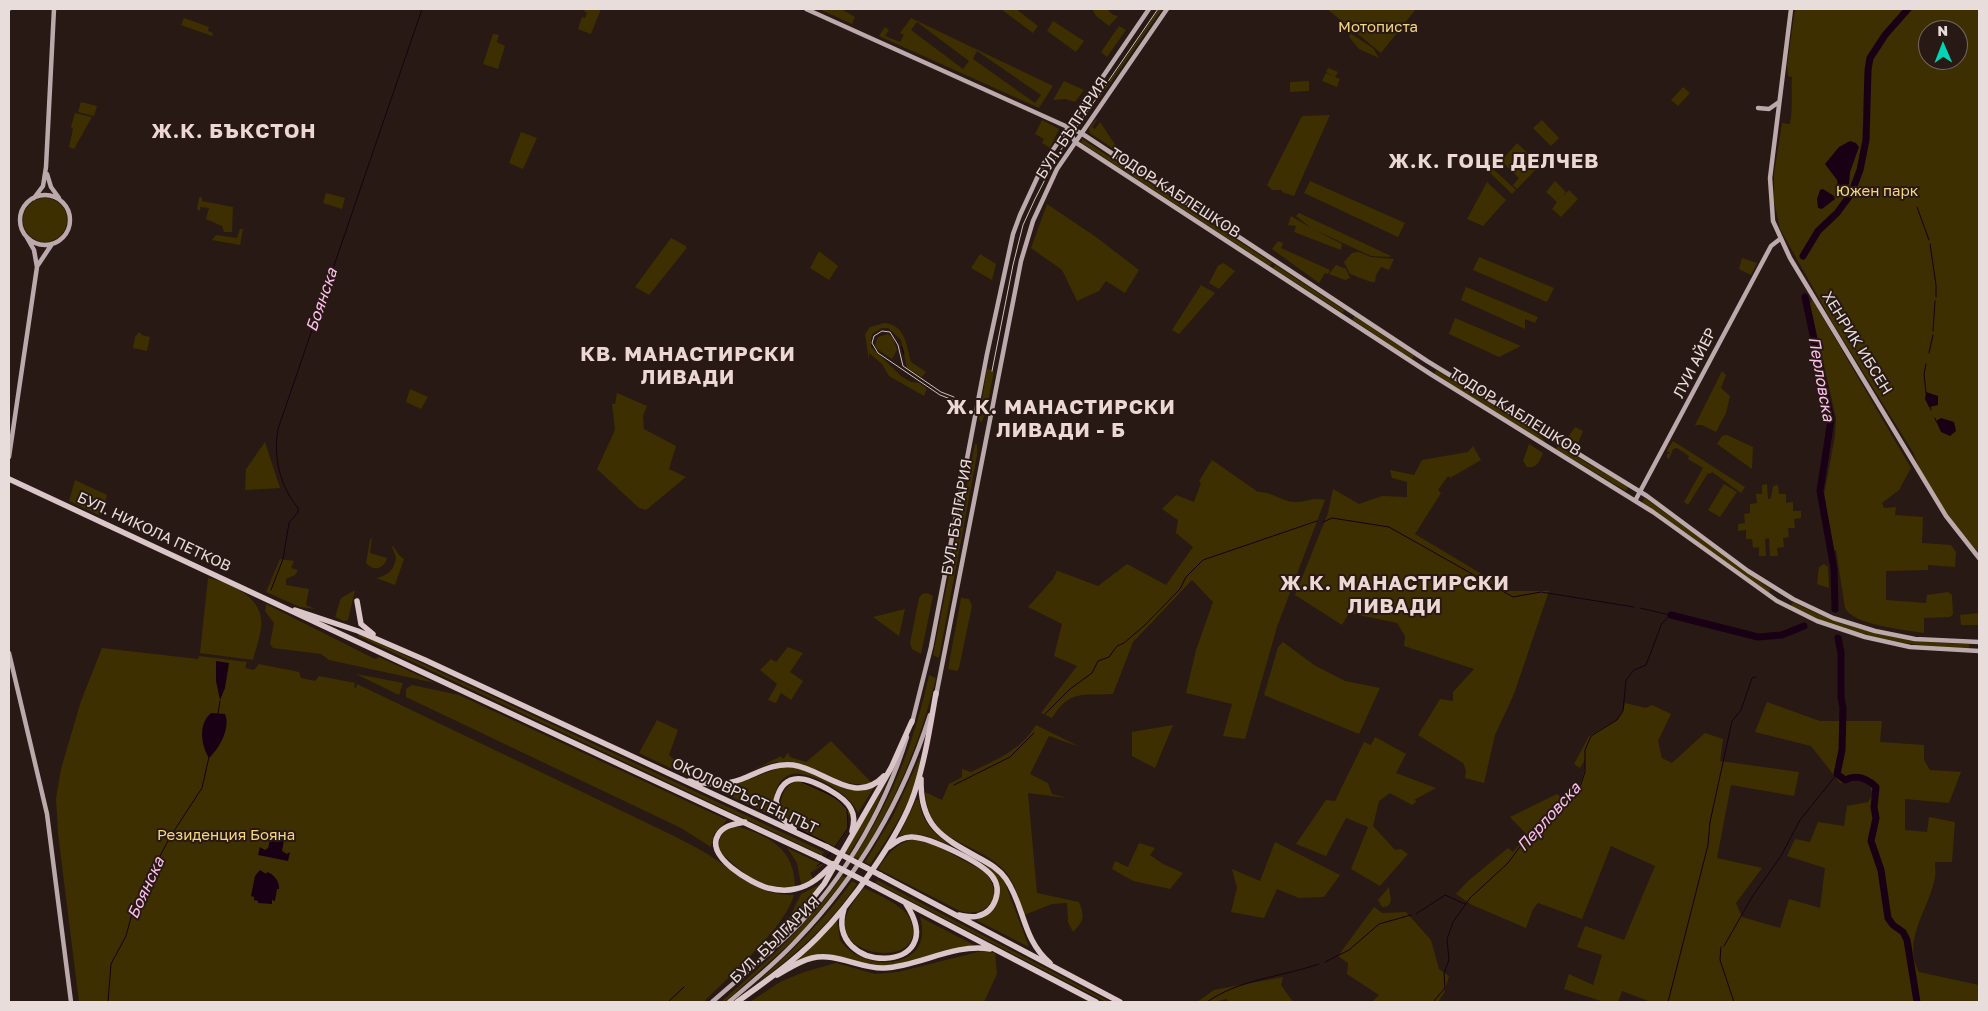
<!DOCTYPE html>
<html>
<head>
<meta charset="utf-8">
<style>
	body { margin:0 }
	#map { position:relative; width:1988px; height:1011px; overflow:hidden; background:#281915; font-family:"Golos Text",sans-serif }
	canvas { display:block }
	.frame { position:absolute; inset:0; border:10px solid #e8dddb; pointer-events:none }
	.north { position:absolute; left:1918px; top:20px; width:50px; height:50px; box-sizing:border-box; background:#281915; border:1px solid #756764; border-radius:50%; rotate:359deg; font-size:14px; font-weight:700; line-height:20px; text-align:center; color:#e8dddb }
	.north::after { content:''; display:block; margin:auto; width:18px; height:22px; background:#00d5b7; clip-path:polygon(50% 0,100% 100%,50% 72%,0 100%) }
</style>
</head>
<body>
<div id="map">
<canvas width="1988" height="1011"></canvas>
<div class="frame"></div>
<div class="north">N</div>
</div>
<script>
const c = document.querySelector('canvas').getContext('2d');
c.lineJoin = 'round';
function paint(path, color) { c.fillStyle = color; c.fill(path, 'evenodd'); }
function stroke(path, color, width, dash) { c.strokeStyle = color; c.lineWidth = width; c.lineCap = dash ? 'butt' : 'round'; c.setLineDash(dash || []); c.stroke(path); }
function write(font, color, halo, rows, align = 'center') {
  c.font = font + ' "Golos Text",sans-serif'; c.lineWidth = 4; c.setLineDash([]); c.textBaseline = 'middle'; c.strokeStyle = halo; c.fillStyle = color; for (const [text, x, y, turn = 0] of rows) {
    c.save(); c.translate(x, y); c.rotate((+turn || 0) * Math.PI / 180); c.textAlign = isNaN(turn) ? turn : align; if (halo) c.strokeText(text, 0, 0); c.fillText(text, 0, 0); c.restore();
  }
}
paint(new Path2D(`
	M581,9H601L591,34L578,29L582,17L585,18L587,13Z
	M819,9H841L855,17L852,24Z
	M1001,9H1016L1038,26L1033,33Z
	M1092,9H1107L1113,15L1118,16L1109,26L1096,16Z
	M1159,9H1162L1099,99L1098,98Z
	M1327,9H1416L1381,53Z
	M1795,9H1979V553C1954,526 1925,487 1913,452L1835,327L1780,229L1774,201V174L1782,123L1790,124C1793,108 1791,93 1792,77L1788,76L1787,66ZM1928,30H1958V60H1928Z
	M184,18L209,27L208,31L213,33L212,36L181,25Z
	M911,18L1053,86L1039,108L879,36L885,27L889,30L885,36L900,42L904,35L900,33ZM917,22L969,61L963,69L911,30ZM977,51L1041,95L1035,103L973,59Z
	M1053,21L1084,41L1076,52L1047,31Z
	M1119,26L1126,30L1107,57L1101,52Z
	M1350,33L1373,48L1379,58L1359,49L1349,37Z
	M493,34L499,35L497,42L505,46L498,69L483,64Z
	M1328,68L1338,72L1335,77L1340,79L1337,87L1322,81L1326,73L1334,76L1326,72Z
	M1064,81L1084,90L1075,102L1066,99L1053,100Z
	M1309,81V91L1290,92V82Z
	M1683,87L1690,93L1678,106L1671,100Z
	M81,102L97,106L94,116L78,112Z
	M75,113L92,117L74,149L69,147L73,129L71,127Z
	M1330,115L1294,196L1282,192V190H1272L1267,185L1302,116Z
	M1096,119L1097,120L1092,127L1095,129L1100,122L1116,146L1112,148L1090,133L1089,128Z
	M1042,120L1059,129L1050,148L1042,143L1044,139L1035,134Z
	M1542,120L1559,138L1551,146L1533,128Z
	M521,132L537,138L523,169L509,163Z
	M1082,139L1272,263L1270,266L1082,143Z
	M1517,143L1540,165L1517,189L1513,185L1519,178L1501,161Z
	M1490,169H1493L1516,190L1512,194L1488,171Z
	M1310,181L1405,223L1398,237L1304,193Z
	M1555,181L1566,192L1562,197L1569,190L1578,199L1561,217L1552,209L1557,202L1546,192Z
	M1487,182L1506,200L1483,226L1467,219Z
	M326,193L345,198L342,209L323,203Z
	M202,197V201L233,207L232,232H224L222,226L206,219L209,208L200,207V211L197,209L199,198Z
	M23 220a22 22 0 1 1 44 0a22 22 0 1 1-44 0Z
	M1047,204L1096,237L1139,270L1125,293L1106,281L1099,291L1077,301L1062,270L1031,248Z
	M1299,213L1391,256L1390,257L1371,256L1315,230L1342,244L1341,250L1294,232L1296,226L1288,225L1291,216L1311,228L1296,216Z
	M240,229H243L240,245L212,240L216,235L237,238Z
	M671,238L686,246V249L649,295L635,287Z
	M1278,241L1283,243L1281,248L1330,270L1328,274L1325,273L1319,283L1272,249Z
	M819,251L838,266L829,280L810,268Z
	M1359,252L1371,257L1394,259L1389,270L1381,267L1376,275L1375,282H1371L1350,274L1344,262L1352,253Z
	M980,254L996,264L992,280L971,268Z
	M1479,257L1554,288L1547,302L1473,270Z
	M1742,258L1757,263L1751,275L1739,269Z
	M1223,263L1235,271L1219,289L1209,283L1218,266Z
	M1275,265L1344,310L1343,313L1273,268Z
	M1336,265L1346,269L1350,278L1345,280L1329,274Z
	M1201,285L1215,293L1179,334L1172,330Z
	M1466,287L1538,317L1535,323L1525,319V329L1461,300Z
	M1812,299L1911,468L1899,490L1882,503L1884,508L1896,507L1895,515L1923,517L1922,543L1951,545L1956,552L1955,567L1928,565V570L1886,571V600L1926,603L1927,595L1948,592L1952,595L1953,614L1950,617L1924,618V633C1906,630 1853,625 1845,608L1836,550H1834L1824,495L1835,436L1836,418L1810,304Z
	M1354,316L1414,356L1412,359L1353,320Z
	M1455,318L1521,346L1499,357L1449,334Z
	M884,323C906,325 906,345 911,362L926,372L922,377L907,368L901,340L888,328H882L872,334L871,347L901,376L911,382L919,383L927,389L924,396L889,376L882,364L869,353V360L865,334L870,327Z
	M139,332L142,335L150,337L147,351L133,348L135,337Z
	M888,334L893,338L897,350L892,359L877,349L875,345L878,337Z
	M987,369L994,371L986,412L981,423L979,419Z
	M1436,370L1539,434L1546,443L1434,374Z
	M1722,371L1726,375L1721,388L1730,396L1726,413L1716,432L1702,425H1695Z
	M410,389L428,397L421,409L406,402Z
	M617,393L647,406L643,416L644,429L676,446L669,469L686,477L646,510L639,508L597,469L615,430L612,404H615Z
	M1575,427L1583,431L1577,446L1566,440Z
	M1727,435L1753,447L1752,469L1717,444L1722,436Z
	M1673,441L1745,487L1741,493L1712,472L1710,474L1708,473L1688,505L1684,502L1703,468L1688,459L1689,456L1677,448L1673,449L1669,459L1667,458V454L1670,453L1667,451Z
	M265,442L280,488L245,490L246,469Z
	M975,444H977V455L939,658L933,655Z
	M1529,444L1543,453C1540,460 1537,469 1527,467L1523,461Z
	M1473,446L1481,460L1450,478L1448,476L1438,490L1441,493L1415,534L1510,591H1549L1514,694L1495,735L1484,783L1465,778L1466,770L1463,763L1418,735L1440,699L1453,701V692L1474,669L1404,646L1405,636L1397,623L1349,613L1342,625L1295,595L1328,513L1333,489L1359,504L1382,496L1407,497V482L1392,478L1390,470L1414,475L1422,460L1468,452Z
	M1558,446L1628,487L1626,491L1556,449Z
	M1212,460L1258,492C1272,491 1283,503 1297,502C1309,502 1309,497 1325,500L1277,627L1245,739L1223,736L1232,704L1186,693L1196,650L1213,602L1192,580L1133,642L1113,694C1082,696 1070,689 1052,718L1041,713L1077,666L1054,656L1062,624L1028,607L1053,579L1057,571L1050,568L1020,602L1050,568L1098,586L1127,564L1166,585L1193,547L1176,533L1178,520L1162,509L1176,495L1194,502L1201,483L1199,481Z
	M75,480L107,495L102,514L99,515L69,501Z
	M1724,484L1737,492L1720,517L1708,510Z
	M1767,484L1768,499L1771,498L1773,486L1778,485L1779,494H1786V503L1793,502V511H1801V518L1794,519L1795,528H1788L1789,537L1783,538L1784,547L1777,548L1778,556H1770L1769,538L1765,539L1766,556H1759V547L1753,548L1752,539H1746V530L1738,531V524L1745,523L1744,514L1750,513V504L1757,503L1756,494H1762V485Z
	M1645,498L1770,589L1769,593L1642,502Z
	M372,537L370,553L387,558C384,569 374,572 366,563L370,540Z
	M393,546L399,555L404,559L395,585L376,578C388,576 395,569 396,557L392,547Z
	M280,559L294,561L291,568L298,570L295,575L286,579V585L309,589L306,605L315,609L300,607L266,592Z
	M1824,564L1828,567L1829,588L1817,584L1819,567Z
	M208,578C227,581 259,596 261,618C263,631 256,647 253,660L200,653Z
	M355,590L348,620L344,621L335,617L341,598Z
	M927,593L933,596L921,654L912,649L910,643L919,598L922,594Z
	M961,598L969,599L972,606L959,668L957,671L948,669Z
	M1793,602C1848,631 1907,643 1969,644V648C1906,647 1847,635 1791,606Z
	M266,604L375,659L379,657L435,683L329,660L321,654L273,648L270,644L274,623L265,611Z
	M905,609L899,636L873,617Z
	M1979,613V625H1961L1960,615Z
	M359,634L824,852L822,855L358,636Z
	M1283,642L1314,665L1345,681L1380,688L1359,734L1264,695L1278,647Z
	M788,647L803,653L790,672L803,681L791,700L781,693L776,703L768,700L777,684L760,670L771,659L776,662Z
	M102,648L198,659L199,656L247,662L245,668L254,670L259,664L299,672L301,678L315,681L319,676L355,683L354,687L356,688L357,684L674,836C689,844 704,851 718,861C745,879 759,895 794,895C785,928 728,977 704,1002H79L58,833L56,798L61,769L81,701Z
	M356,674L403,683L399,695Z
	M929,675L936,678C920,743 895,803 859,859L854,857C892,801 915,740 929,675Z
	M412,685L459,695L727,820L714,834L711,847L681,828L406,697V689Z
	M1767,702L1820,721H1882L1880,742L1924,745V760L1930,770L1961,772L1949,803L1905,799V830L1927,832L1929,817L1955,822L1952,862H1935C1935,867 1936,873 1935,877C1930,908 1901,940 1919,972L1979,985V1002H1651L1622,991L1618,1002H1604L1564,989L1569,974L1593,985L1602,955L1577,947L1585,926L1624,940L1655,866L1611,846L1582,919L1538,903L1533,909L1526,928L1472,905L1456,894L1468,881L1508,848L1513,852L1527,835L1510,817L1557,794L1566,801C1579,788 1585,779 1585,760L1580,768L1574,764L1589,736L1617,720L1623,711L1625,703L1646,708L1652,705L1671,714L1658,741L1662,758L1672,763L1705,733L1723,739L1720,761L1799,772L1794,796L1731,785L1717,858L1762,868L1736,903L1742,917L1780,928L1789,899L1820,908L1825,868L1787,856L1795,839L1810,842L1818,822L1844,826L1847,806L1868,802L1872,795L1870,784L1862,780L1840,783L1811,746L1755,732Z
	M657,720L678,730L669,755L681,766L692,769L687,776L639,753Z
	M1036,725L1080,747L1049,736L1030,774L1048,783L1052,794L1067,798L1028,793L1037,893L1079,902C1085,917 1084,921 1073,932L1068,922L1067,903L1052,904L1024,915C1019,900 1015,881 1003,869C971,838 930,846 925,792L942,800L949,784L962,777V769L971,772C996,760 1021,750 1036,725Z
	M1173,725L1155,768L1132,756V732Z
	M1375,737L1406,754L1396,773L1436,788L1414,800L1417,801L1412,805L1390,793L1379,801L1373,826L1395,850L1401,849L1408,854L1380,886L1351,869L1368,827L1346,818L1326,856L1296,844L1326,800L1335,801L1364,742L1371,745Z
	M831,741L872,783C837,791 813,759 779,762C766,762 752,772 740,777L781,756L783,759L788,753L790,757L806,762Z
	M920,757C925,783 885,843 870,865L865,862L893,816Z
	M779,768C784,768 790,767 795,768C823,773 843,799 874,787L858,813C851,795 820,777 802,774C777,769 770,800 775,817L713,788L734,785Z
	M798,781L816,787L840,802L842,801L851,814L848,815V829L836,847C819,838 773,823 782,797C784,789 790,783 798,781Z
	M887,782L869,822L849,854L845,852Z
	M916,800H919C921,821 935,836 952,846C934,839 920,830 899,836Z
	M736,826C770,836 795,849 795,888C759,887 749,878 722,854C715,841 722,829 736,826Z
	M917,839L937,846L985,872C1005,895 988,919 960,911L878,869C888,854 897,841 917,839Z
	M1275,842L1340,875L1324,897L1299,898L1277,889L1264,918L1231,912L1237,888L1232,869L1260,881Z
	M1139,843L1155,848L1150,855L1163,864L1183,873L1170,889L1133,881L1112,869L1115,861L1128,867Z
	M787,848L823,865L810,873L813,879L801,884L797,863Z
	M980,861L1002,876L1005,883L1029,947L976,920L994,909C1006,888 996,874 980,861Z
	M842,876L846,878L799,935L725,1002H721C765,963 808,925 842,876Z
	M877,880L1110,1002H1106L876,883Z
	M852,881L857,884C829,926 794,956 753,986C789,954 824,921 852,881Z
	M819,885L808,902L760,955L758,954L789,918L801,894Z
	M1389,887L1391,901L1388,906L1382,907L1378,900Z
	M864,888C877,894 893,901 904,911C909,915 913,924 913,931C914,964 849,957 845,928C843,913 856,899 864,888Z
	M1374,907L1382,913L1406,912L1431,940L1439,969L1449,976L1444,993L1438,1002H1372L1379,995L1347,974L1348,963L1338,956Z
	M920,917L974,945L892,965L874,966L835,956L792,964L837,920L840,940C862,974 936,971 920,917Z
	M982,951L995,953L997,974L984,1002H750L780,982L804,972L836,963L875,974L898,972Z
	M1283,977L1281,985L1293,1002H1230L1226,999L1214,1002H1197L1214,990Z`), '#3d2f00');
paint(new Path2D(`
	M1850,141L1856,143L1859,147L1850,172L1849,184L1843,190L1838,186L1837,180L1825,164L1839,147Z
	M1823,189L1834,196L1835,199L1822,209L1818,208L1817,199L1820,190Z
	M1926,392L1938,396V405L1929,407L1925,399Z
	M1941,418L1954,422L1956,431L1950,436L1941,432L1936,421Z
	M216,661L229,663L225,688L220,700L216,681Z
	M211,713L225,714C231,728 219,749 209,758C201,745 198,724 211,713Z
	M272,832L285,835L282,851L287,854L290,852L288,861L258,855L260,847L265,850L268,848Z
	M260,870L266,874L267,872C274,874 280,882 279,889H277L275,901L272,900V904L258,903V901L254,900V897L251,896L255,876Z`), '#190014');
stroke(new Path2D(`
	M1917,207L1929,240
	M1930,244L1936,285V297
	M1933,331L1935,301
	M872,338V345L877,352
	M902,347L904,354
	M1929,353L1933,335
	M1926,364L1924,374L1926,393
	M1930,406L1931,410
	M1935,418L1936,421
	M1323,522L1332,518L1389,527L1513,597L1541,592L1634,607
	M271,590L283,559L289,523L298,512V508C280,486 273,457 278,429L422,9
	M1640,608L1670,615
	M218,714L220,701
	M1045,714L1070,689L1092,673L1098,661L1109,657L1117,646L1124,643L1145,625L1180,589L1186,577L1203,560L1317,521
	M802,782L835,797L847,809L848,828L835,847
	M954,785L1010,757L1034,733
	M710,787H717
	M796,828L825,842
	M826,859L831,852
	M817,866L823,862
	M1416,914L1445,895L1465,904
	M1724,946L1752,897L1781,856L1800,820L1837,774
	M1721,947L1720,960L1734,1002
	M1325,962L1349,950L1379,924L1411,915
	M108,1002L111,964L126,936L134,906L170,837L202,788L209,757
	M668,1002L684,987
	M1207,1002C1240,979 1281,977 1319,964
	M1433,1002L1445,988L1444,973L1449,960L1447,939L1453,922L1470,898L1508,863L1522,844L1546,818L1580,787L1585,772V750L1591,736L1617,720L1623,711L1626,680L1634,670L1646,665L1662,623L1671,615
	M1668,1002L1708,845L1710,822L1732,721L1741,710L1752,678L1756,677`), '#190014', 1);
stroke(new Path2D(`
	M1803,256L1818,231L1837,213L1851,194L1860,170L1866,140L1868,70L1870,58L1885,35L1908,9
	M1805,297L1831,420L1820,491L1834,569L1835,609
	M1671,615L1758,637L1782,635L1804,626
	M1838,638L1841,653V697L1843,708L1842,750L1837,774L1845,780C1857,774 1867,778 1876,787L1874,807L1876,818L1871,841L1881,870L1888,918L1893,925L1903,932L1907,940L1917,1002`), '#190014', 7);
stroke(new Path2D(`
	M806,9L1081,133L1427,361L1647,496L1748,571L1793,599L1833,618L1875,631L1915,639L1979,642
	M1791,9L1770,178L1773,221L1790,258L1946,516L1979,558
	M1758,108L1769,109L1779,102
	M1068,127L1075,142L1432,375L1653,512L1777,601L1817,621L1865,637L1910,647L1979,651
	M47,174L51,187L59,198
	M20 220a25 25 0 1 1 50 0a25 25 0 1 1-50 0Z
	M34,198L43,186L46,167L54,9
	M38,265L52,244
	M9,457L37,267L34,250L26,236
	M1635,501L1771,246L1780,239
	M9,653L47,814L71,1002
	M936,696L1021,261L1033,221L1057,169L1167,9
	M912,723L931,647L987,354L1013,234L1020,215L1044,163L1149,9
	M777,945C837,893 884,812 907,737
	M712,1002L772,950
	M729,1002C752,982 776,963 797,940C859,875 903,800 930,715`), '#bba9ac', 4.5);
stroke(new Path2D(`
	M9,479L820,858
	M357,601L361,624L373,634
	M295,610L358,631L425,660L827,847
	M921,779C920,826 941,837 979,858C990,864 999,869 1006,879C1025,907 1022,939 1050,963
	M689,781C706,784 724,786 742,779C760,772 773,763 793,765C824,769 855,807 884,776
	M745,822C735,824 723,825 718,835C705,857 751,883 768,888C776,890 786,891 795,889C811,886 821,876 833,864
	M794,829L780,816L776,801C784,768 809,778 831,791C838,795 847,801 851,809C855,816 854,824 852,831
	M889,847C896,841 904,836 913,837C931,838 981,862 992,876C1003,890 995,912 978,916C972,918 965,916 959,915
	M880,875L1120,1002
	M874,886L1096,1002
	M844,909C824,975 953,976 906,904
	M770,951L824,884L891,768L912,721
	M777,975C788,969 799,961 812,958C836,952 860,969 884,968C920,966 954,943 990,949
	M737,1002C765,982 793,962 817,938C850,905 899,838 914,794C925,761 930,727 936,693`), '#dac5c8', 5.5);
stroke(new Path2D(`
	M9,11L12,9
	M992,371L1013,265L1023,225L1035,199L1058,154L1158,9
	M953,400L940,395L878,353L872,343L874,336L882,331L890,332L898,345L903,366L941,392L954,397`), '#cdc1bf', 1);
stroke(new Path2D(`
	M827,847L880,875
	M820,858L874,886`), '#dac5c8', 5.5);
write('15px', '#f4d67e', '#281915', [
	["Мотописта",1378,27],
	["Южен парк",1877,191],
	["Резиденция Бояна",226,835]
]);
write('15px', '#e8dddb', '#281915', [
	["БУЛ. БЪЛГАРИЯ",1072,128,-57],
	["ТОДОР КАБЛЕШКОВ",1175,193,33],
	["ХЕНРИК ИБСЕН",1857,343,58],
	["ЛУИ АЙЕР",1695,363,-63],
	["ТОДОР КАБЛЕШКОВ",1515,412,32],
	["БУЛ. БЪЛГАРИЯ",957,517,-80],
	["БУЛ. НИКОЛА ПЕТКОВ",154,532,25],
	["ОКОЛОВРЪСТЕН ПЪТ",745,796,25],
	["БУЛ. БЪЛГАРИЯ",775,940,-44]
]);
write('italic 16px', '#fec0ed', '#281915', [
	["Боянска",322,300,-71],
	["Перловска",1821,379,80],
	["Перловска",1549,817,-48],
	["Боянска",146,888,-65]
]);
c.letterSpacing = '1px';
write('bold 20px', '#ecd7d2', '#281915', [
	["Ж.К. БЪКСТОН",234,132],
	["Ж.К. ГОЦЕ ДЕЛЧЕВ",1494,162],
	["КВ. МАНАСТИРСКИ",688,355],
	["ЛИВАДИ",688,378],
	["Ж.К. МАНАСТИРСКИ",1061,408],
	["ЛИВАДИ - Б",1061,431],
	["Ж.К. МАНАСТИРСКИ",1395,584],
	["ЛИВАДИ",1395,607]
]);
c.letterSpacing = '0px';
</script>
</body>
</html>
